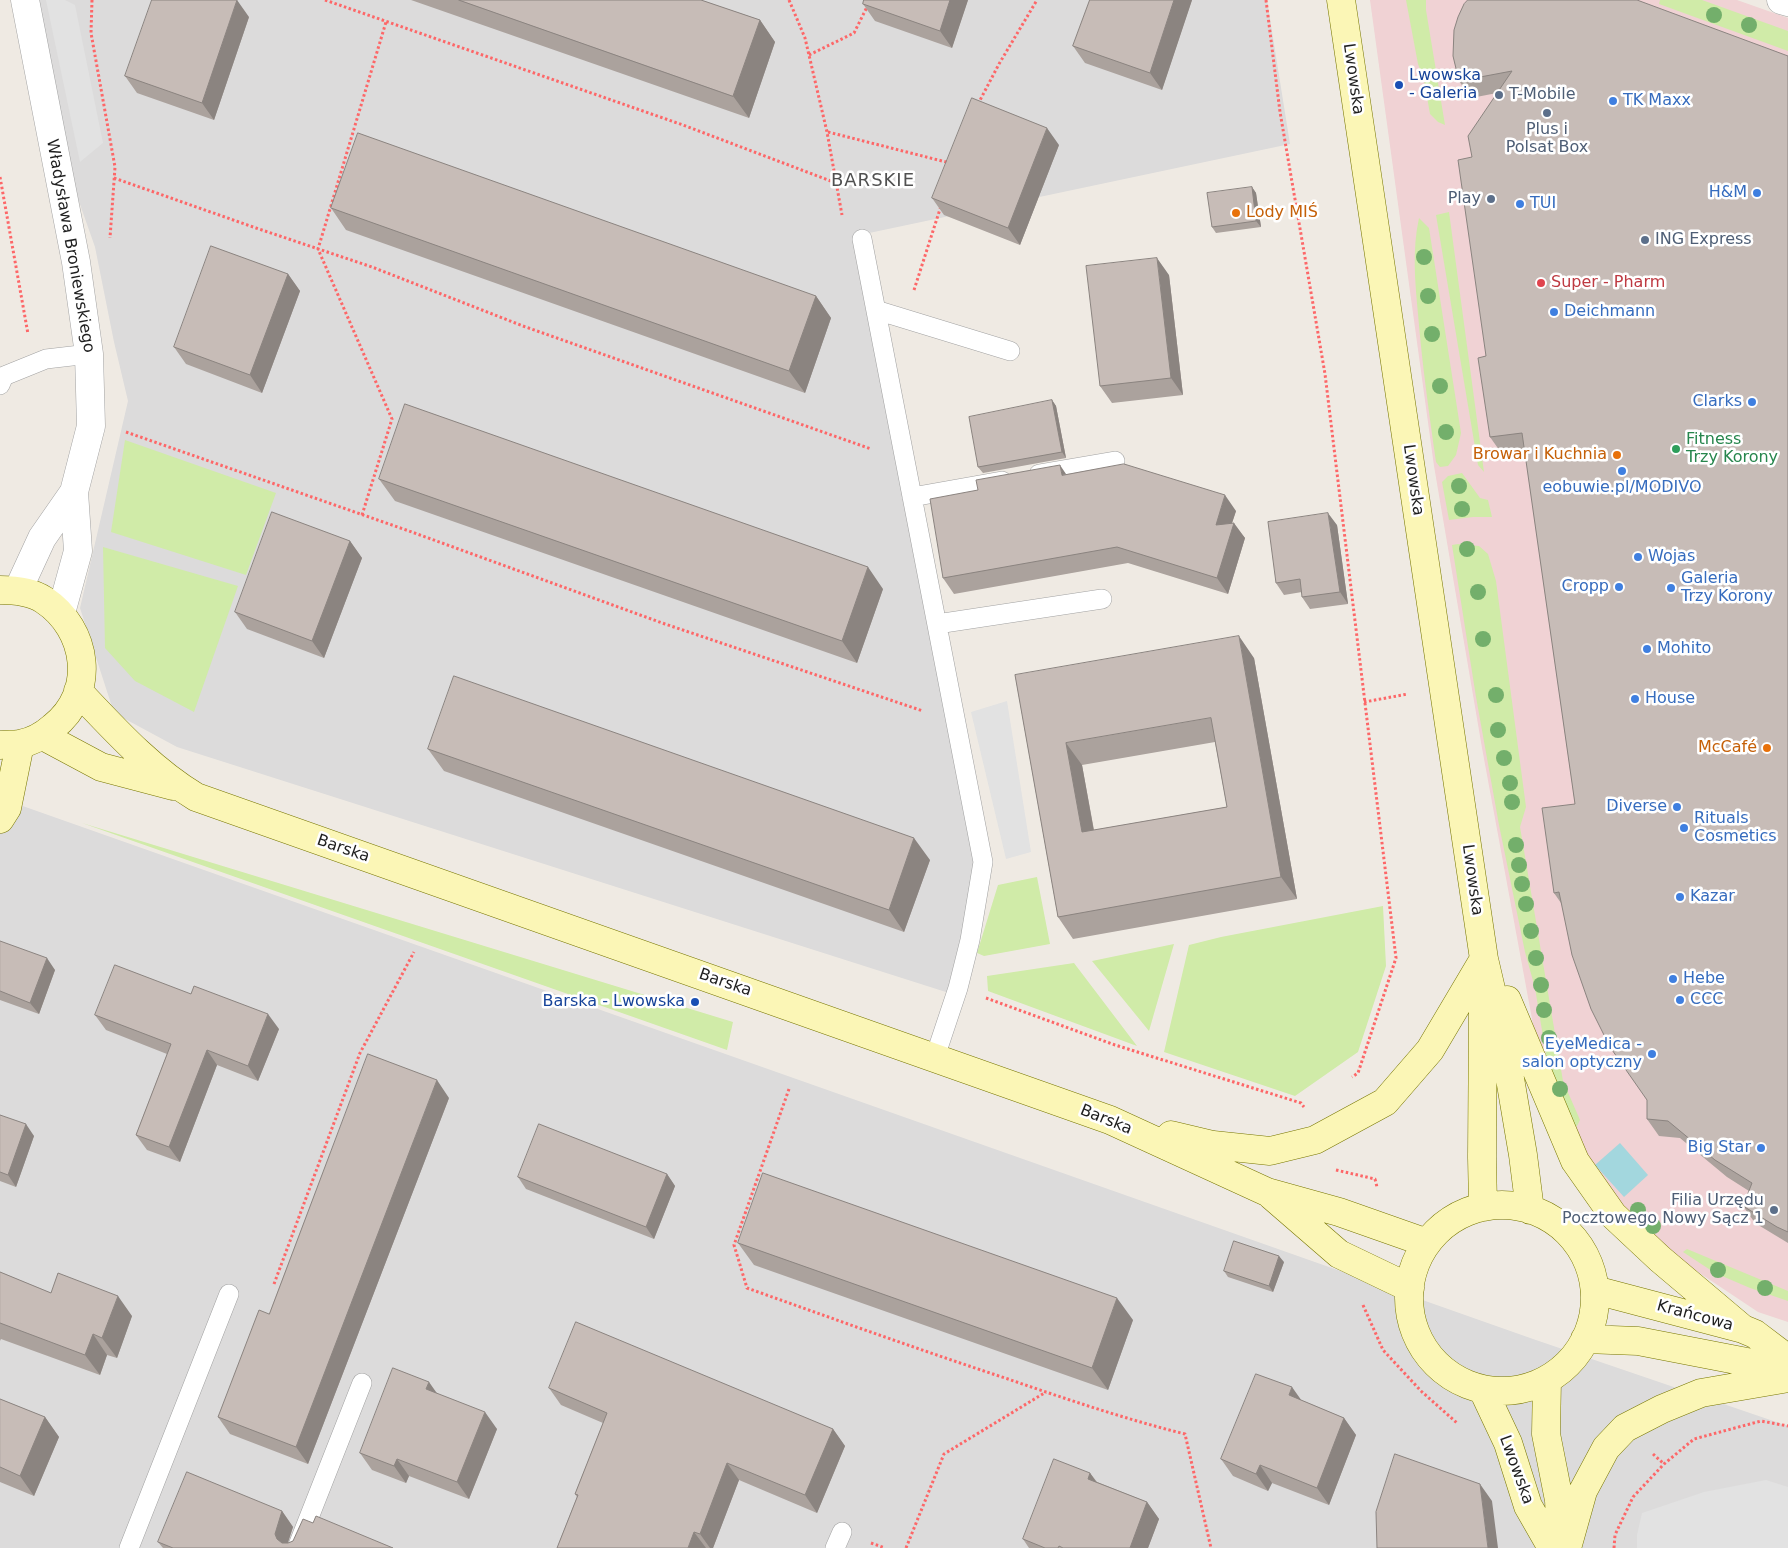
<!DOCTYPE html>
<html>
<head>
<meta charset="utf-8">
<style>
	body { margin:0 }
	canvas { display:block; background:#efeae3 }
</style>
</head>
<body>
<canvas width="1788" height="1548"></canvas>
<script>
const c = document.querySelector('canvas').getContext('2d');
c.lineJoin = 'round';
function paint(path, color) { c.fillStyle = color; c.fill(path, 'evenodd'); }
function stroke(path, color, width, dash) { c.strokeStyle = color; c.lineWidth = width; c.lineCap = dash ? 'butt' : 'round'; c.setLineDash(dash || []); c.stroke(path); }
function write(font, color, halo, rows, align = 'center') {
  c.font = font + ' "DejaVu Sans",sans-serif'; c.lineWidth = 5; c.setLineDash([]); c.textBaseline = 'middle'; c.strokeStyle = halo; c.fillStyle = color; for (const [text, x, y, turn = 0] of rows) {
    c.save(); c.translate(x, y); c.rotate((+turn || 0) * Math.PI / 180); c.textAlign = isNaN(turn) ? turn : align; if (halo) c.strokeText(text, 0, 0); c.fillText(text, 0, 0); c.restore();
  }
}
paint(new Path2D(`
	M19,0H1267L1290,144L855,236L977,859L965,938L949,993L177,747L114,713L80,608L128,401L114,342L95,247L32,68Z
	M0,798L1533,1339L1788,1426V1548H0Z`), '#dcdbdb');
paint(new Path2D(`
	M1370,0H1737L1788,18V1322L1758,1312L1629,1226L1544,1084L1482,748L1434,466Z`), '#f0d2d4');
paint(new Path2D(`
	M1406,0H1426V10L1445,125L1438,122L1430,114L1424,80L1418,64Z
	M1660,0H1702L1788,31V51L1659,4Z
	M1449,212L1484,472L1478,465L1436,215Z
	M1419,218L1429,228L1461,433L1456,455L1448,466L1440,467L1436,462C1429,413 1422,363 1418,314C1415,281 1412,250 1419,218Z
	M125,440L276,493L246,575L111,532Z
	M1462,473L1480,498L1488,500L1492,517H1473L1449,520L1442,482L1448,476Z
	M1458,544L1479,546L1488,554L1496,581L1526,807L1520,827L1563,1081L1580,1120L1577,1126L1574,1128L1549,1073L1535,988L1525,952L1499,825L1476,697L1452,545Z
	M103,547L238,586L194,712L135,681L105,648Z
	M82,823L733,1022L727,1050Z
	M1037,877L1050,944L984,956L977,953L998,885Z
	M1383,906L1386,966L1358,1052L1295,1096L1164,1052L1189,945L1221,937Z
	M1174,944L1149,1031L1092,961Z
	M1074,963L1137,1046L988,991L987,976Z
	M1687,1249L1788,1291V1301L1750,1288L1715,1273L1683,1252Z`), '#d0eba8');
paint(new Path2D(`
	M46,0H65L75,5L103,143L80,162Z
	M1007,701L1031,852L1006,859L971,712Z
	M1766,1480L1788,1487V1548H1637V1535L1642,1513L1704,1492Z`), '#e2e2e2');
paint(new Path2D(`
	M1620,1143L1648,1175L1624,1197L1595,1165Z`), '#a3d7de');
const lane = new Path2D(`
	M862,239L983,862L970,940L958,988L935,1057
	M876,310L1010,351
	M0,385L4,376L46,359L89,354
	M1039,474L1115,461
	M912,497L1002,481
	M937,624L1102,599
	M129,1548L229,1294
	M297,1548L362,1383
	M835,1548L842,1532`);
const street = new Path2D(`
	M25,0L76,262L89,354L91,426L74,492L78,551L61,613
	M1781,0L1788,2
	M18,590L42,538L74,492`);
const secondary = new Path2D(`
	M1341,0L1484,959L1505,1049L1523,1155L1530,1210
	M0,590C15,590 32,592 44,600C88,629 97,693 53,727C44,735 32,742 19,744C13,745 6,744 0,745
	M78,691C114,729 151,770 196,797L1110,1120L1267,1192L1339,1212L1427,1243
	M43,736L101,767L173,786
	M0,819L7,808L20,744
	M1507,1000L1575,1161L1613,1215L1660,1259L1743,1329
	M1171,1135L1213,1145L1270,1151L1315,1140L1385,1102L1430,1050L1484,959
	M1272,1196L1339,1254L1410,1288
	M1409 1298a93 93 0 1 1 186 0a93 93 0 1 1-186 0Z
	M1483,1207L1482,1157L1483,1003
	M1595,1290L1743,1329L1755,1334L1788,1359
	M1585,1339L1638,1341L1788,1370
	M1547,1380L1546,1434L1559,1500L1561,1542
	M1483,1390L1508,1443L1528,1506L1552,1548
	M1567,1548L1583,1491L1606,1448L1625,1428L1662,1409L1701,1393L1788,1378`);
stroke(lane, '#a2a2a2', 20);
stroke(street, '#a2a2a2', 29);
stroke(secondary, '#777602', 29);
stroke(new Path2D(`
	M92,0L91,33L115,167L110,238
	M325,0L683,125L836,183
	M789,0L805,38L827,132L842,215
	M1266,0L1280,112L1325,374L1396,958L1358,1073L1352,1077
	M809,55L854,33L866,9L868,0
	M978,104L999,64L1037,0
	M828,132L950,163
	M0,177L28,334
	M114,178L256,228L372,267L523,326L871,449
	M914,290L941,206
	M126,432L409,531L665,624L923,711
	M362,515L392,419L318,249L386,22
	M1364,702L1408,694
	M986,998L1115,1045L1301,1103L1304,1107
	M789,1089L734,1245L747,1288C834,1319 920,1350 1008,1379C1066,1399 1125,1419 1185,1434L1211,1548
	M1336,1170L1375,1179L1377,1187
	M274,1284L360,1053L414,952
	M1363,1305L1383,1350L1421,1391L1457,1423
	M1653,1454L1664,1464
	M871,1543L885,1548
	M906,1548L944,1454L1046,1392
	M1614,1548L1615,1535L1633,1497L1664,1464L1694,1439L1761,1421L1788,1426`), '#fd6768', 3, [2.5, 2.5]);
stroke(lane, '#fff', 19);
stroke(street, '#fff', 28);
stroke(secondary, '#fbf6b6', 28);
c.fillStyle = '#73af6b';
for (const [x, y] of [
	[1714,15],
	[1749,25],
	[1424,257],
	[1428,296],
	[1432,334],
	[1440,386],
	[1446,432],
	[1459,486],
	[1462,509],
	[1467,549],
	[1478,592],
	[1483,639],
	[1496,695],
	[1498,730],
	[1504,758],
	[1510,783],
	[1512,802],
	[1516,845],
	[1519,865],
	[1522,884],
	[1526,904],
	[1531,931],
	[1536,958],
	[1541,985],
	[1544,1010],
	[1549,1038],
	[1560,1089],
	[1638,1210],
	[1653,1226],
	[1718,1270],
	[1765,1288]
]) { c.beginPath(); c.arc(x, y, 8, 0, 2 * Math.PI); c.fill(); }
paint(new Path2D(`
	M411,0H701L760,20L775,42L749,118Z
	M864,0H968L952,48L875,21L863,4Z
	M1090,0H1192L1162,90L1085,63L1073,46Z
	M249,17L214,120L137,93L125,76Z
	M1453,56H1788V1243L1755,1223L1743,1206L1749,1191L1727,1177L1680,1138L1659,1136L1647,1119V1100L1561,903L1554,893L1575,804L1525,451L1502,454L1490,437L1486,356L1472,157L1497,93L1471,98L1459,81Z
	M1059,145L1020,245L944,215L932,198Z
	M1252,187L1256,193L1261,227L1216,233L1212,227Z
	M331,208L816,296L831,318L805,393L346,230Z
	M288,274L300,291L262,393L186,364L174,347Z
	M1169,275L1183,395L1112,403L1100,386Z
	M1052,400L1056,406L1066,458L983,473L978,467Z
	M1066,474L1236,511L1232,523L1245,538L1228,594L1128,563L954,594L943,578Z
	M379,479L883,589L857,663L395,501Z
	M1337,525L1348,604L1310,609L1302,597V592L1284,595L1276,583Z
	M350,541L362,558L324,658L247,629L235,612Z
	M1254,658L1297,899L1073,939L1058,917L1015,675ZM1215,742L1227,807L1094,830L1082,765Z
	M428,749L930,860L904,932L444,771Z
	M0,941L55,970L39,1014L0,1000Z
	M95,1015L279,1029L258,1081L217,1065L180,1162L147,1150L136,1135L167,1054L106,1030Z
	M449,1098L308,1464L230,1434L218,1417L269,1314Z
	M0,1115L34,1136L16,1187L0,1181Z
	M667,1174L675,1186L654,1239L526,1189L518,1177Z
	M738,1243L1133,1320L1108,1390L754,1265Z
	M1284,1262L1273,1292L1228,1277L1224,1271Z
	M0,1272L51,1293L132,1316L117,1358L107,1355L100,1375L1,1339L0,1341Z
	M549,1388L833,1429L845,1446L817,1513L739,1480L713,1548H557L577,1497L575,1494L603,1423L561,1405Z
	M436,1393L497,1429L469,1499L409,1476L406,1483L372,1470L360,1453Z
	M0,1399L45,1417L59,1437L34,1496L0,1482Z
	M1301,1400L1344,1418L1356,1435L1329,1505L1272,1483L1268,1491L1233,1476L1221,1459Z
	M1090,1473L1097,1482L1147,1502L1159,1519L1148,1548H1029L1023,1539Z
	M282,1511L293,1527L288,1543L293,1541L313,1523L393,1548H163L158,1542Z`), '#aba29d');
paint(new Path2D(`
	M237,0L249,17L214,120L202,103Z
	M950,0H968L952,48L940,31Z
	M1174,0H1192L1162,90L1150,73Z
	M760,20L775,42L749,118L733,96Z
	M1047,128L1059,145L1020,245L1008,228Z
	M1252,187L1256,193L1261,227L1256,221Z
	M1157,258L1169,275L1183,395L1171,378Z
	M288,274L300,291L262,393L250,375Z
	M816,296L831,318L805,393L789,371Z
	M1052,400L1056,406L1066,458L1062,452Z
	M1060,465L1070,480L1062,475Z
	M1225,495L1236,511L1226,541L1216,525Z
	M1328,513L1337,525L1348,604L1340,592Z
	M1234,523L1245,538L1228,594L1217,578Z
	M350,541L362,558L324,658L312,641Z
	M868,567L883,589L857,663L842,641Z
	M1239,636L1254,658L1297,899L1281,877Z
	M1066,743L1082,765L1098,854L1082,832Z
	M914,838L930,860L904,932L889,910Z
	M47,958L55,970L39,1014L30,1003Z
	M268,1014L279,1029L258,1081L248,1066Z
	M207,1050L217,1065L180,1162L169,1147Z
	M437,1080L449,1098L308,1464L296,1447Z
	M26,1124L34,1136L16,1187L8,1175Z
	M667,1174L675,1186L654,1239L646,1227Z
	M1279,1256L1284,1262L1273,1292L1269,1286Z
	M118,1296L132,1316L117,1358L102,1338Z
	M1117,1298L1133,1320L1108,1390L1092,1368Z
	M93,1334L107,1355L100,1375L85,1355Z
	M429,1382L441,1399L426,1389Z
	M1292,1387L1304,1404L1289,1395Z
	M485,1412L497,1429L469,1499L457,1482Z
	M45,1417L59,1437L34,1496L20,1476Z
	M1344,1418L1356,1435L1329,1505L1317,1488Z
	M833,1429L845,1446L817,1513L805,1495Z
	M397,1459L409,1476L406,1483L394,1466Z
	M727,1463L739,1480L713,1548H710L700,1534Z
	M1260,1465L1272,1483L1268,1491L1256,1474Z
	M1090,1473L1102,1490L1088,1479Z
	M1480,1484L1492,1501L1498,1548H1488Z
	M1147,1502L1159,1519L1148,1548H1130Z
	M282,1511L293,1527L286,1548L277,1539L275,1534Z
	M694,1532L706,1548H688Z`), '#8b8480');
const building = new Path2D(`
	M152,0H237L202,103L125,76Z
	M459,0H701L760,20L733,96Z
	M864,0H950L940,31L863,4Z
	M1090,0H1174L1150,73L1073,46Z
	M1468,0H1637L1788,56V1232L1777,1227L1743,1206L1752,1183L1715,1160L1668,1121L1647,1119V1100L1610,1047L1591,1009L1572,955L1559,892L1554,893L1542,808L1575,804L1522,433L1490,437L1478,358L1486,356L1458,160L1472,157L1468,136L1512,71L1459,81L1453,56L1454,30L1458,17L1464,4Z
	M972,98L1047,128L1008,228L932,198Z
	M358,133L816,296L789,371L331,208Z
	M1252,187L1256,221L1212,227L1207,193Z
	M211,246L288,274L250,375L174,347Z
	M1157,258L1171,378L1100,386L1086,266Z
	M1052,400L1062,452L978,467L969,417Z
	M405,404L868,567L842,641L379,479Z
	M1124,464L1225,495L1216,525L1234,523L1217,578L1117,547L943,578L930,499L978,490L976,480L1060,465L1062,475Z
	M272,512L350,541L312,641L235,612Z
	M1328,513L1340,592L1302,597L1300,579L1276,583L1268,522Z
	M1239,636L1281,877L1058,917L1015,675ZM1211,718L1227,807L1082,832L1066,743Z
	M454,676L914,838L889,910L428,749Z
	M0,941L47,958L30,1003L0,991Z
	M115,965L191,994L194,986L268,1014L248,1066L207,1050L169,1147L136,1135L171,1044L95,1015Z
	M368,1054L437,1080L296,1447L218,1417L259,1310L269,1314Z
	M0,1115L26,1124L8,1175L0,1172Z
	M539,1124L667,1174L646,1227L518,1177Z
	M763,1173L1117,1298L1092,1368L738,1243Z
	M1234,1241L1279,1256L1269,1286L1224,1271Z
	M0,1272L51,1293L58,1273L118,1296L102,1338L93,1334L85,1355L0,1323Z
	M576,1322L833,1429L805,1495L727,1463L700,1534L694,1532L688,1548H557L578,1495L575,1494L607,1413L549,1388Z
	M393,1368L429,1382L426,1389L485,1412L457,1482L397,1459L394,1466L360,1453Z
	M1256,1374L1292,1387L1289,1395L1344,1418L1317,1488L1260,1465L1256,1474L1221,1459Z
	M0,1399L45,1417L20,1476L0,1467Z
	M1395,1454L1480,1484L1488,1548H1377L1376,1512Z
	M1054,1459L1090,1473L1088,1479L1147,1502L1130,1548H1063L1059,1546L1058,1548H1045L1023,1539Z
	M187,1472L282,1511L275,1534L277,1539L282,1543H288L293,1541L303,1519L313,1523L316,1516L393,1548H173L158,1542Z`);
paint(building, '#c7bcb7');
stroke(building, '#8b8480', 1);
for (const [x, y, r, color] of [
	[1399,85,5,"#1a4fb4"],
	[1499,95,5,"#5c6f8a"],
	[1613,101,5,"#3f7fe0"],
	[1547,113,5,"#5c6f8a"],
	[1757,193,5,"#3f7fe0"],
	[1491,199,5,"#5c6f8a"],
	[1520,204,5,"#3f7fe0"],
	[1236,213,5,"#e8710a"],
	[1645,240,5,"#5c6f8a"],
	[1541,283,5,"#e0444e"],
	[1554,312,5,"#3f7fe0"],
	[1752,402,5,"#3f7fe0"],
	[1676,449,5,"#2e9e5b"],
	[1617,455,5,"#e8710a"],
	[1622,471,5,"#3f7fe0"],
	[1638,557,5,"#3f7fe0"],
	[1619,587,5,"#3f7fe0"],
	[1671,588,5,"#3f7fe0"],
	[1647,649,5,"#3f7fe0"],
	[1635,699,5,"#3f7fe0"],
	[1767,748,5,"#e8710a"],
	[1677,807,5,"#3f7fe0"],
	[1684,828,5,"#3f7fe0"],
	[1680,897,5,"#3f7fe0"],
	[1673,979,5,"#3f7fe0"],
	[1680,1000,5,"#3f7fe0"],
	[695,1002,5,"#1a4fb4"],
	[1652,1054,5,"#3f7fe0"],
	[1761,1148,5,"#3f7fe0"],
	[1774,1210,5,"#5c6f8a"]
]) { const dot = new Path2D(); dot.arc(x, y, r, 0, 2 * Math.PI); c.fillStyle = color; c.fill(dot); stroke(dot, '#fff', 2); }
write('16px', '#164399', '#fff', [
	["Lwowska",1409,76],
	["- Galeria",1409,94],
	["Barska - Lwowska",685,1002,"right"]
], 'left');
write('16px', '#1e1e1e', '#fff', [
	["Lwowska",1353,79,82],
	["Władysława Broniewskiego",70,246,80],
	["Lwowska",1413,480,82],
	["Barska",343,849,19],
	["Lwowska",1472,880,82],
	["Barska",725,983,19],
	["Barska",1106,1120,22],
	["Krańcowa",1695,1316,15],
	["Lwowska",1516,1470,70]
]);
write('16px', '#4e5e75', '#fff', [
	["T-Mobile",1509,95],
	["Plus i",1547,130,"center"],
	["Polsat Box",1547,148,"center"],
	["Play",1481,199,"right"],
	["ING Express",1655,240],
	["Filia Urzędu",1764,1201,"right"],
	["Pocztowego Nowy Sącz 1",1764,1219,"right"]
], 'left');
write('16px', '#366cbe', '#fff', [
	["TK Maxx",1623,101],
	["H&M",1747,193,"right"],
	["TUI",1530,204],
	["Deichmann",1564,312],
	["Clarks",1742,402,"right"],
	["eobuwie.pl/MODIVO",1622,488,"center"],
	["Wojas",1648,557],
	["Galeria",1681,579],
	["Trzy Korony",1681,597],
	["Cropp",1609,587,"right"],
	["Mohito",1657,649],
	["House",1645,699],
	["Diverse",1667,807,"right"],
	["Rituals",1694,819],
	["Cosmetics",1694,837],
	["Kazar",1690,897],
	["Hebe",1683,979],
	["CCC",1690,1000],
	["EyeMedica -",1642,1045,"right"],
	["salon optyczny",1642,1063,"right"],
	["Big Star",1751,1148,"right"]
], 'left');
write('16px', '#c56008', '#fff', [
	["Lody MIŚ",1246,213,"left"],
	["Browar i Kuchnia",1607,455],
	["McCafé",1757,748]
], 'right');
write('16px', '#be3a42', '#fff', [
	["Super - Pharm",1551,283]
], 'left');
write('16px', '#27864d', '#fff', [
	["Fitness",1686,440],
	["Trzy Korony",1686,458]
], 'left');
c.letterSpacing = '1px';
write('18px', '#515151', '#fff', [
	["BARSKIE",873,181]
]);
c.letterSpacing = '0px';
</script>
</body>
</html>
